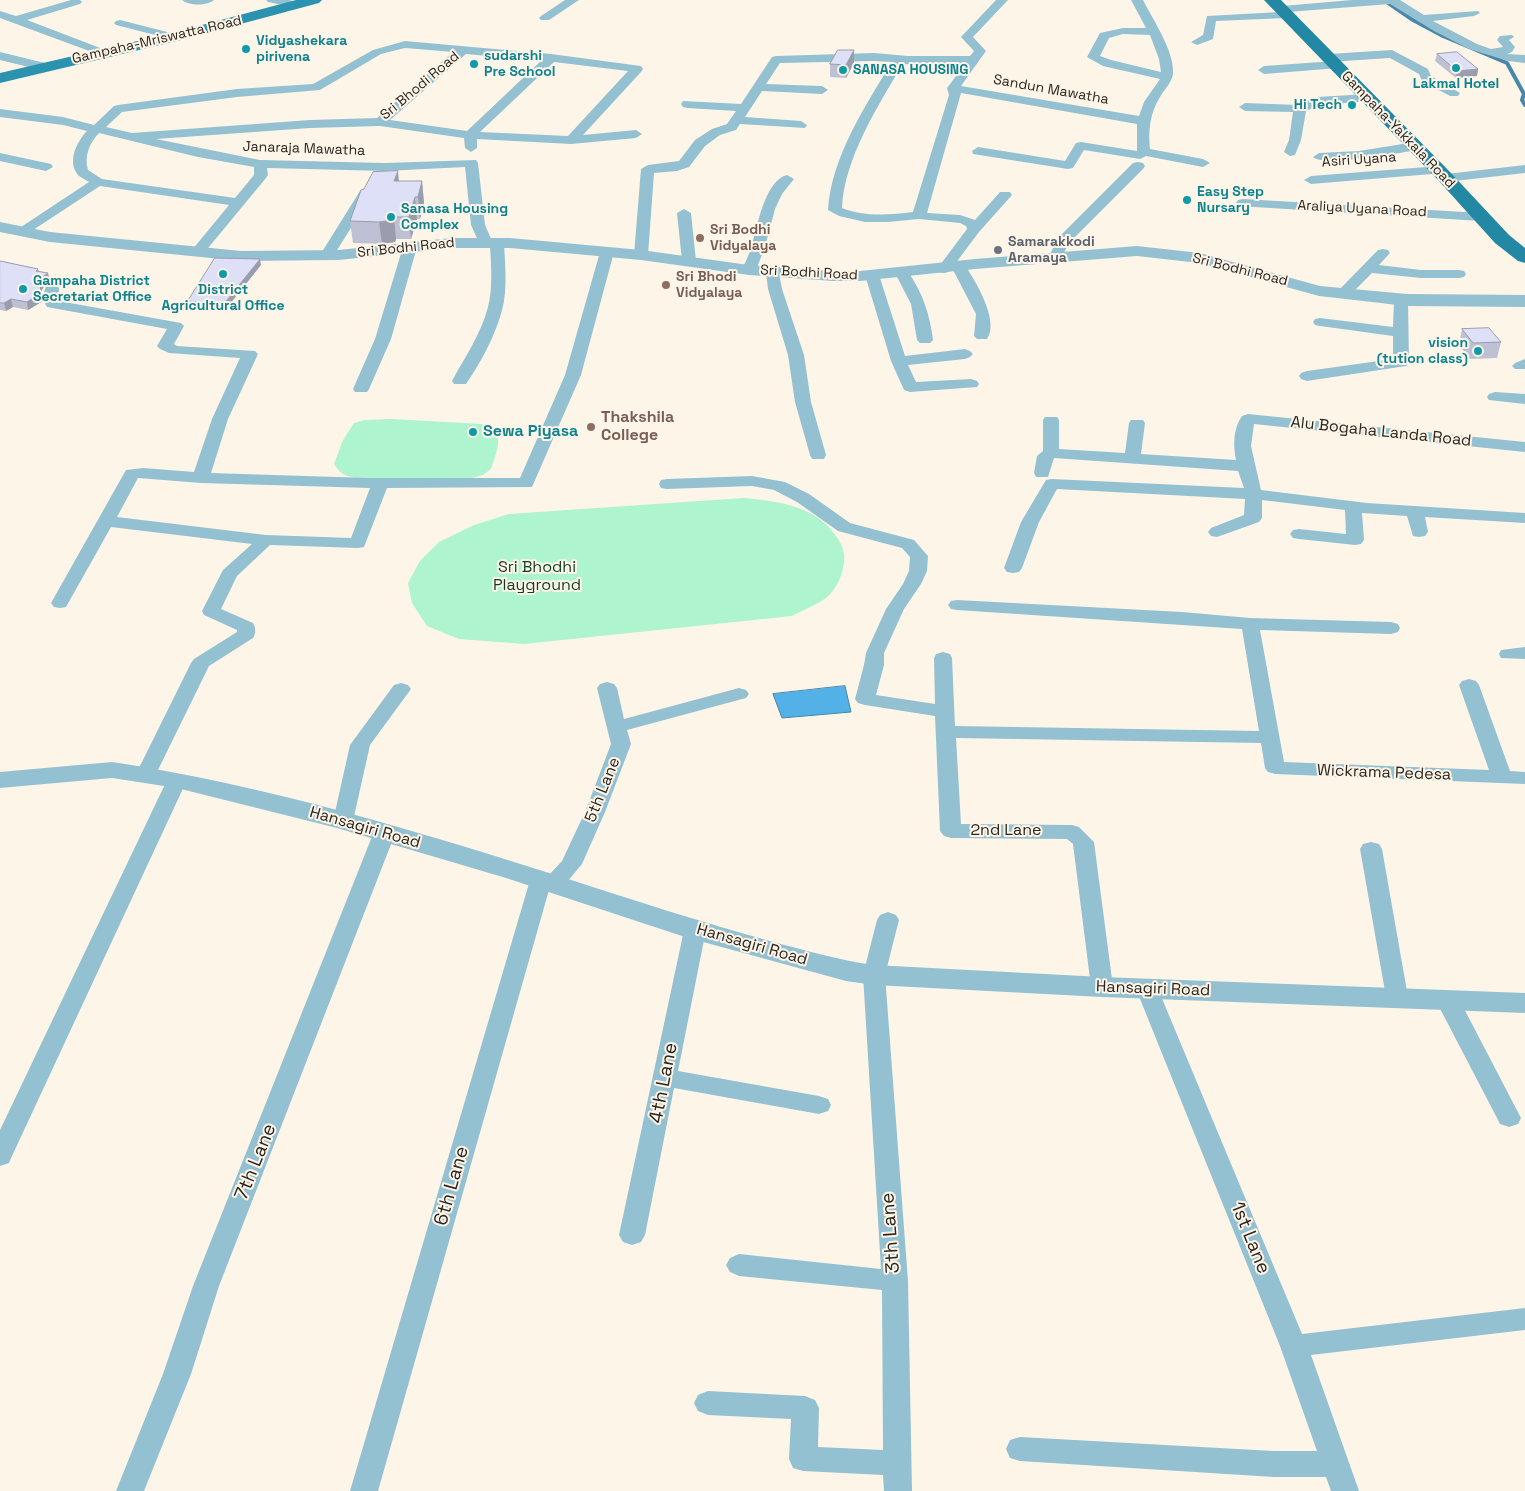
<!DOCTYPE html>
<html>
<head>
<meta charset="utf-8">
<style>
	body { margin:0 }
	canvas { display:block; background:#fef5e9 }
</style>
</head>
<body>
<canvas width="1525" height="1491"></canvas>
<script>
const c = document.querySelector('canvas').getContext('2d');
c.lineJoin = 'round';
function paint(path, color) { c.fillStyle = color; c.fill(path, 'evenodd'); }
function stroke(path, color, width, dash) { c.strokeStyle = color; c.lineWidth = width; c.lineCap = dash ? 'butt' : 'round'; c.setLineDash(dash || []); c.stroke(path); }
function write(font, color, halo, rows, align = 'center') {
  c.font = font + ' "Space Grotesk",sans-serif'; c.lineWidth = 4; c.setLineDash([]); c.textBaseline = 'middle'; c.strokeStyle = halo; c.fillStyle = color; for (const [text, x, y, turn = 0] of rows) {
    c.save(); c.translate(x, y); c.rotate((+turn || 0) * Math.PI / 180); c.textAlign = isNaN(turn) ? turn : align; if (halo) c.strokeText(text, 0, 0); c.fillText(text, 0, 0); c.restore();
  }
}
paint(new Path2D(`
	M392,419L482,424C507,432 497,450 491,469L483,475L468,479C441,479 366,484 345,475C340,473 337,468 334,464L343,440L354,423L365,420Z
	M743,498C778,501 818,506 838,539C844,548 846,558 843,568C841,578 835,591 826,598C816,605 803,610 792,616L524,644L459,639L427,626L412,603L408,583L420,561L439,542L474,525L509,514Z`), '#aef4ce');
const water = new Path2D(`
	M845,686L851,712L782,718L773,694Z`);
paint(water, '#54b1e7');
stroke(water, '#4887ab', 1);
stroke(new Path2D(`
	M1384,0L1413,20L1443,36L1507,63L1524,94L1522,100L1525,105`), '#4887ab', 4);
paint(new Path2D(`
	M71,0H80L82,2L80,4L27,20L108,51L110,53L108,55H100L0,18V11L16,16Z
	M182,0H214C207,6 189,6 182,0Z
	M266,0H289L301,3L303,5L297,8L268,2Z
	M565,0H579L549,20H541L539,18L541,16Z
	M996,0H1008L973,37L986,51L961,86L1139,116L1144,102L1160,79L1103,66L1087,57L1100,33L1123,28H1146L1131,0H1143C1153,20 1175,52 1173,74C1172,82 1164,90 1160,97C1150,113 1148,131 1150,149L1203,159L1210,163L1203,167L1146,156L1140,159L1084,150L1073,168L1068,169L973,154L972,151L978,147L1065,161L1076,143L1081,142L1137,151V124L961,93L927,213L960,215L975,220L1000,192H1010L1012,195L979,232L955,264H964C975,280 1000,321 987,339H977L974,336L976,314L952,268C948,273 945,274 939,272L937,269L967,229L966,226L960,223L919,219L888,222H865L839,216L828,210C831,158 865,106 892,62L874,61L780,63L766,84L822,86L828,90L822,94L762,91L745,117L801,121L807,125L805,128L740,124L736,130L720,135L705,146L689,167L677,171L654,173L648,255L646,258H636L634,255L641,169L648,165L679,161L695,140L712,129L727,124L736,111L687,108L683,107L681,104L683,101L741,104L772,57L776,56L874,53L908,56H970L974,51L961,37ZM1123,34L1150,35L1159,59L1161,72L1111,60L1100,56L1109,38ZM908,64H965L947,88L949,95L913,212C890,215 864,217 842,208C844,159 878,106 902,65Z
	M1352,0H1400L1424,15L1478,11L1480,13L1474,16L1433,21L1477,44L1491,49L1503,47L1497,40L1500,36L1512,35L1514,37L1509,40L1515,47L1512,52L1507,54L1525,55V63L1508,61L1469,49L1434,31L1390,4L1288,12L1293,15L1287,18L1216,21L1213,39L1197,45L1191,42L1203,35L1207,16L1280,12L1276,9L1282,6Z
	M120,20L179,35L181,37L175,40L116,25L114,23L116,21Z
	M405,41L551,54L641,66L643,69L641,72L583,135L636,130L642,134L636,138L571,144L477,139V148L471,152L465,148L464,138L380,126L310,128L156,139L260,160L385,163L476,160L478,163L485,225L492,241L497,239L504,243C505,262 507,282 504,301C499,329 482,361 466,384H454L452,381C465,357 481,334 488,307C493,287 491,265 490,245H480L471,225L465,167L385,171L267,168L268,175L266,178L204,253H194L192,250L229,205L100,186L27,234H17L15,231L89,182C85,179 78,177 76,172C68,159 78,140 87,131L63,125L0,117V109L63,117L94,125L114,106L118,105L237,89L313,84L373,50ZM405,48L453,52L377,118L310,120L132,133L106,127L122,112L237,97L320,90L381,54ZM466,54L541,61L467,131L390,120ZM554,62L628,71L568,136L480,132ZM99,133L198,157L254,167V175L235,198L102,179L88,170C84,157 89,143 99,133Z
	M1392,50L1428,69L1431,76L1460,93L1458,96H1450L1422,81L1419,74L1390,58L1329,62L1323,58L1329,54Z
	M0,52L49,64L51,67L45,71L0,60Z
	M1335,61L1339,62L1341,65L1339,68L1264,74L1258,70L1264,66Z
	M1368,94L1372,95L1374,98L1372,101L1319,105L1306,111L1301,140L1295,155L1290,156L1284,152L1289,140L1293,112L1245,111L1239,107L1245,103L1298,105L1317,97Z
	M1415,142L1421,146L1420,149C1404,153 1321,167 1313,157L1319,153L1359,151Z
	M0,153L51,164L53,167L46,171L0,161Z
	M1138,162L1143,163L1145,166L1143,169L1069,243L1060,261H1050L1048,258L1058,238L1133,163Z
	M1525,165V173L1446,182L1439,178L1446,174Z
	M1439,166L1444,167L1446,170L1444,173L1311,184L1304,180L1311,176Z
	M787,175L794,179L782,194L775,209L765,247L756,270L754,273H744L742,270C745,262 749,255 751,248C757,229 764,181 787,175Z
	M367,187L374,191L334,255L332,258H322L320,255L360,191Z
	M1243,199L1481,213L1488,217L1481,221L1238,206L1236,203L1238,200Z
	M684,209L691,213L696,261L694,264H684L682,261L677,213Z
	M410,243L417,247L391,339L369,389L367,392H355L353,389L375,339L403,247Z
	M607,248L612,249L614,252L581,375L532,487L387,488L364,547L358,548L270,545L237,576L221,609L253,623C256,628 256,633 253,638L209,666L156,774L153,779L146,780L139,779L136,774L191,663L194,659L237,632V630L204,615L202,611L223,570L252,544L111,527L66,607L60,608L54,607L51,603L126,470L143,468L194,472L212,419L240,358L169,353L160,349L157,346L167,329L47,307C43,302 43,290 47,285H57L59,288V301L181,323L184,326L174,344L177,346L255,351L258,354L228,419L211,473L368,478H520L565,375L600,252L602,249ZM138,478L201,483L370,488L351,538L266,535L117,517Z
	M1383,249L1388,250L1390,253L1379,265L1421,270H1459L1464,271L1466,274L1464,277L1459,278H1421L1372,273L1349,296H1339L1337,293L1339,290L1378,250Z
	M773,268L778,269L782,289L804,355L811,402L826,455L824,459H812L810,455L795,402L788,355L768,289L766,272L768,269Z
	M902,269L907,270L909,273C923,294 930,315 933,340L930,343H920L917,340L911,304L895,273L897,270Z
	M872,271L877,272L879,275L905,356L965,349L970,351L973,354L970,357L965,359L908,365L916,382L971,379L977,381L979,384L977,387L910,392L904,390L891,361L865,275L867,272Z
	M1401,295L1406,296L1408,299L1409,363L1406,366L1307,381L1301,379L1299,376L1301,373L1307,371L1393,359V336L1320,326L1315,325L1313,322L1315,319L1320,318L1393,327L1394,299L1396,296Z
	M1525,359V369H1515L1512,366L1515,363Z
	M1495,392L1525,394V404L1489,400L1487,397L1489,394Z
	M1248,414L1525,442V452L1254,424L1251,446L1261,490L1367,503L1525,513V523L1425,517L1428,532L1425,536L1419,537L1413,536L1407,516L1362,513L1364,540L1361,544L1355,545L1299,539L1293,538L1290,534L1293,530L1299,529L1346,534L1345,510L1262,500V518L1259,522L1217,537L1211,536L1208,532L1211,528L1244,515L1245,499L1057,489L1039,522L1022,568L1019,572L1013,573L1007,572L1004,568L1021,522L1046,480L1052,479L1244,488L1238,471L1054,458L1048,477H1036L1034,473L1037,456L1043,451V420L1045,417H1057L1059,420V449L1125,453L1129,423L1131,420H1143L1145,423L1141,454L1236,460C1233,445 1233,429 1242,416Z
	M752,476L785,482L809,494L850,523L914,540L928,556L927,571L921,584L904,609L884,653V665L876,695L935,704L934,658L936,654L943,652L950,654L952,658L955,726L1259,731L1242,629L957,610L951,609L948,605L951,601L957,600L1182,612L1250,618L1391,622L1398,624L1400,628L1398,632L1391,634L1260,630L1284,762L1489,770L1459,685L1462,681L1469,679L1476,681L1479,685L1510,771L1525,772V784L1275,774L1268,772L1265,768L1261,743L956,738L961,824L1072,825L1079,827L1094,842L1113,987L1110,993L1102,995L1094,993L1091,987L1073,844L1067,839L951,838L944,836L940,831L935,716L865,705L858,703L855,699L864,665L866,653L886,609L903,584L909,571L910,557L902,548L838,531L797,502L774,490L752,486L667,489L661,488L659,484L661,480L667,479Z
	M1525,647V659L1501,658L1499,654L1501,650Z
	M607,682L614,684L617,688L624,719L739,688L746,690L749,694L746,698L627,730L631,744L605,812L582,864L561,889L549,890L378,1491H350L530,880L533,875L541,873L549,875L562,861L585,812L611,744L597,688L600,684Z
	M401,683L408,685L411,689L370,745L353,821L350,826L343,828L336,826L333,821L350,745L394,685Z
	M177,774L184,775L187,780L12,1156L9,1163L0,1166V1130L167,780L170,775Z
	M384,827L391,829L395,834L219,1286L191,1374L144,1491H116L163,1374L193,1286L373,834L377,829Z
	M1371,842L1379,844L1382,849L1408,997L1405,1003L1397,1005L1389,1003L1386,997L1360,849L1363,844Z
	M888,912L896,915L899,920L885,975L908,1281L912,1491H884L883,1475L803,1471L793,1468L789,1459L791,1419L708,1415L698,1411L694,1403L698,1395L708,1391L805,1396L815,1400L819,1408L818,1447L883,1450L882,1290L739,1276L730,1272L726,1265L730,1258L739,1254L881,1269L863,975L877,920L880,915Z
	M695,922L703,925L706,930L678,1071L819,1096L828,1099L831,1105L828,1111L819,1114L674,1088L645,1235L641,1242L632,1245L623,1242L619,1235L684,930L687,925Z
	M1147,981L1155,983L1158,989L1302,1334L1525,1308V1330L1311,1355L1359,1491H1331L1326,1477H1274L1020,1461L1010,1458L1006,1449L1010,1440L1020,1437L1274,1451H1317L1280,1346L1136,989L1139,983Z
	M1447,991L1455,993L1459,999L1521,1118L1518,1124L1509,1127L1500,1124L1497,1118L1435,999L1439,993Z`), '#94c1d1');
paint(new Path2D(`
	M0,222L50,232L241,251L339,250L451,238H510L641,250L749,265L833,271H860L975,259L1137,246L1200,253L1320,286L1407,294L1525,295V307L1407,306L1319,296L1199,263L1137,256L975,269L860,281H833L749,275L641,260L510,248H451L339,260L241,261L50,242L0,232Z
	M112,762C266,785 417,831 565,878C633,900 701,922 770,941C804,950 838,960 874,965L1102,977L1525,993V1013L1102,997L874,985L846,981L685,937L506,878L337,828L177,788L112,778L0,788V772Z`), '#94c1d1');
paint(new Path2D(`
	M296,0H322L319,3L181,40L0,83V73L172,33Z`), '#2b92b0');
paint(new Path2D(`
	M1264,0H1281L1450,172L1509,235L1525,248V263L1518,261L1495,243L1438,180Z`), '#2388a4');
paint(new Path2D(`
	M854,50V63L846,78L830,77V64Z
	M1437,54L1478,69L1477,76L1456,78L1435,61Z
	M399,181H422L424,203L420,219H417L411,239H396L395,242L382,244L353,243L350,221Z
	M0,261L38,269L39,271L50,281L45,284L41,292L43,301L28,310L13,307L6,311L0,310Z
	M261,265L225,310L190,307L188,301Z
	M1462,329L1501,342L1497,358L1470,359L1459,345Z`), '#bec1d4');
paint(new Path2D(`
	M854,50V63L846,78V65Z
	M1478,69L1477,76L1456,78L1457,71Z
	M398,171L400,193L394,181Z
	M422,181L424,203L420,219L418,197Z
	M415,197L417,219L411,239L409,217Z
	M394,217L396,239L395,242L382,244L379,222Z
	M260,259L261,265L225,310L224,304Z
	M48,273L50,281L45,284L41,292L43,301L28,310L27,302L40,284L44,276Z
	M11,299L13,307L6,311L4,303Z`), '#9b9dad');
const building = new Path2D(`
	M838,50H854L846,65L830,64Z
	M1457,52L1478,69L1457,71L1437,54Z
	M398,171L394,181H422L418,197H415L409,217H394L393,220L379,222L350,221L361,190L364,189L373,172Z
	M215,258L260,259L224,304L188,301Z
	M0,261L38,269L36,271L48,273L44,276L40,284L41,293L27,302L11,299L4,303H0Z
	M1489,328L1501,342L1473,343L1462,329Z`);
paint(building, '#dde0f7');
stroke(building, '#9b9dad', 1);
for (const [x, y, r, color] of [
	[246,49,5,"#0f9aa8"],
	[474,64,5,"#0f9aa8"],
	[1456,68,5,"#0f9aa8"],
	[843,70,5,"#0f9aa8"],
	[1352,105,5,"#0f9aa8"],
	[1187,200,5,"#0f9aa8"],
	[391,217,5,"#0f9aa8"],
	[700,238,5,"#8d6e63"],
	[998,250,5,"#6b7280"],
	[223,274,5,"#0f9aa8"],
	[666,285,5,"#8d6e63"],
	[23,289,5,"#0f9aa8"],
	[1478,351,5,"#0f9aa8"],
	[591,427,5,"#8d6e63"],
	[473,432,5,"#0f9aa8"]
]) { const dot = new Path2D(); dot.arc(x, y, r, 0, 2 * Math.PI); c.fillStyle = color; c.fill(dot); stroke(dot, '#fef5e9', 2); }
write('14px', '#2b251e', '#fef5e9', [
	["Gampaha-Mriswatta Road",157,40,-13],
	["Sri Bhodi Road",420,86,-40],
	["Sandun Mawatha",1051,90,10],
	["Gampaha-Yakkala Road",1398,130,46],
	["Janaraja Mawatha",304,149,2],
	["Asiri Uyana",1359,160,-4],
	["Araliya Uyana Road",1362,209,3],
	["Sri Bodhi Road",406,248,-6],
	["Sri Bodhi Road",1240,270,14],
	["Sri Bodhi Road",809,273,3]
]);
write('bold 14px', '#0d838f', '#fef5e9', [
	["Vidyashekara",256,41],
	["pirivena",256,57],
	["sudarshi",484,56],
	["Pre School",484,72],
	["SANASA HOUSING",853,70],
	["Lakmal Hotel",1456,84,"center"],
	["Hi Tech",1342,105,"right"],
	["Easy Step",1197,192],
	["Nursary",1197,208],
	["Sanasa Housing",401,209],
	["Complex",401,225],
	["Gampaha District",33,281],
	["Secretariat Office",33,297],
	["District",223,290,"center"],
	["Agricultural Office",223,306,"center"],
	["vision",1468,343,"right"],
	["(tution class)",1468,359,"right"]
], 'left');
write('bold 14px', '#785e54', '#fef5e9', [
	["Sri Bodhi",710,230],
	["Vidyalaya",710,246],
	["Sri Bhodi",676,277],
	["Vidyalaya",676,293]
], 'left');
write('bold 14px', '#5b616d', '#fef5e9', [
	["Samarakkodi",1008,242],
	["Aramaya",1008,258]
], 'left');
write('bold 16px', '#785e54', '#fef5e9', [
	["Thakshila",601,418],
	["College",601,436]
], 'left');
write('bold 16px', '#0d838f', '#fef5e9', [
	["Sewa Piyasa",483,432]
], 'left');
write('16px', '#2b251e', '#fef5e9', [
	["Alu Bogaha Landa Road",1381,432,6],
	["Wickrama Pedesa",1384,773,2],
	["5th Lane",603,790,-68],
	["Hansagiri Road",365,828,16],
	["2nd Lane",1006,831],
	["Hansagiri Road",752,945,16],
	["Hansagiri Road",1153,989,2]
]);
write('16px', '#113c28', '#fef5e9', [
	["Sri Bhodhi",537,568],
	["Playground",537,586]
]);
write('19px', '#2b251e', '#fef5e9', [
	["4th Lane",664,1083,-79],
	["7th Lane",256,1162,-68],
	["6th Lane",452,1186,-74],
	["3th Lane",891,1233,-94],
	["1st Lane",1250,1238,68]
]);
</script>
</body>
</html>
